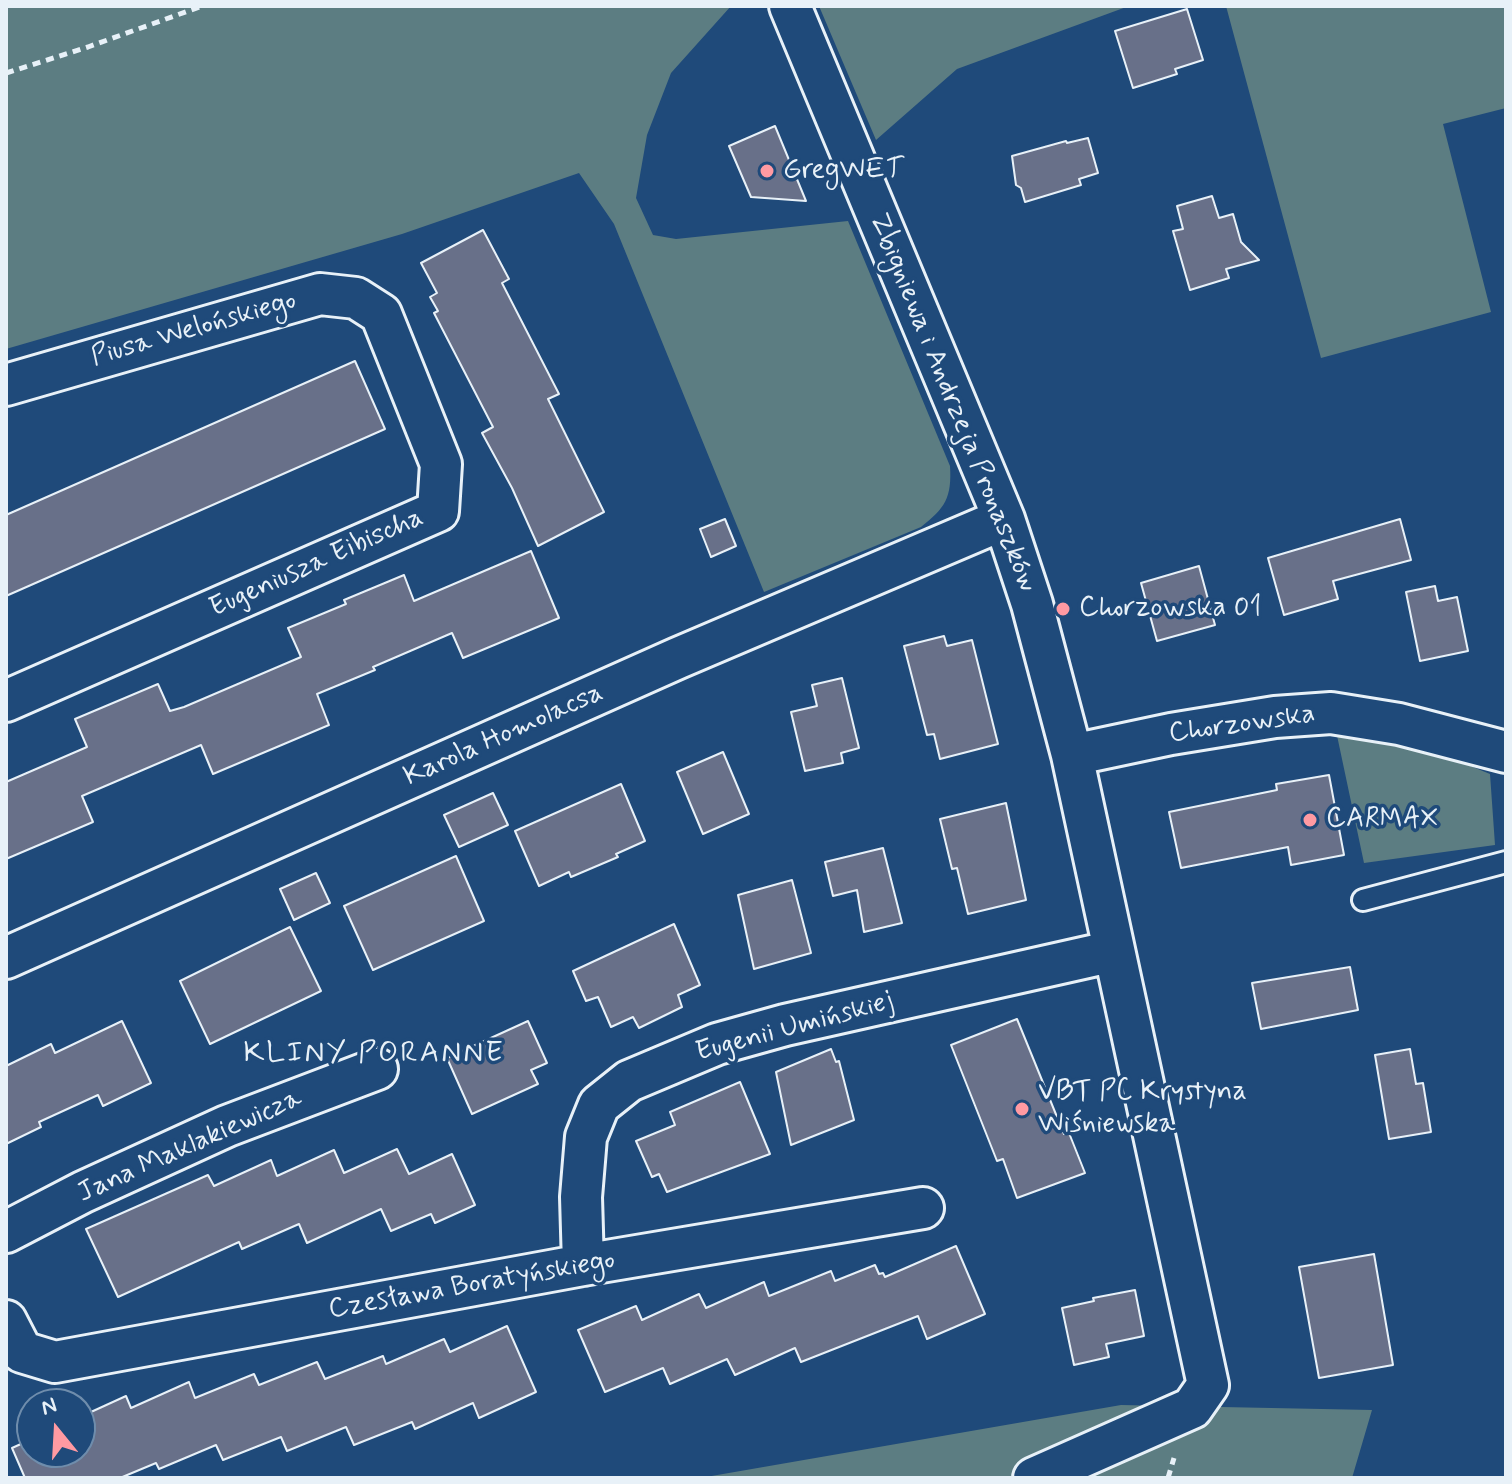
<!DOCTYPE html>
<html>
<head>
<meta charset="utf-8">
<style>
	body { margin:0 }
	#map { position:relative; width:1512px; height:1484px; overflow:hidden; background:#1f4a7a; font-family:Mynerve,sans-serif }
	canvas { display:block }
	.frame { position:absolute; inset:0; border:8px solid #e8f1f8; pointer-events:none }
	.north { position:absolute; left:16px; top:1388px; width:80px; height:80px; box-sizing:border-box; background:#1f4a7a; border:2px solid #6f8dac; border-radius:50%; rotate:342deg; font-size:22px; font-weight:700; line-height:32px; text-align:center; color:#e8f1f8 }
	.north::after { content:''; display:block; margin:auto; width:28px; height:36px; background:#ff9aa2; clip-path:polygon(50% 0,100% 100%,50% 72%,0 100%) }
</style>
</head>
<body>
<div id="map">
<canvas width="1512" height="1484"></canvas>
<div class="frame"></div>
<div class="north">N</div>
</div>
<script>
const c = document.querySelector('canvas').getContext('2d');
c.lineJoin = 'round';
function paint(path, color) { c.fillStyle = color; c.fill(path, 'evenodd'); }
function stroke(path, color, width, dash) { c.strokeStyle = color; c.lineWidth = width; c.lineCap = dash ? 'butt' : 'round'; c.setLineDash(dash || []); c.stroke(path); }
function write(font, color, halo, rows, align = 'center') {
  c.font = font + ' Mynerve,sans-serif'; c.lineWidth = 7; c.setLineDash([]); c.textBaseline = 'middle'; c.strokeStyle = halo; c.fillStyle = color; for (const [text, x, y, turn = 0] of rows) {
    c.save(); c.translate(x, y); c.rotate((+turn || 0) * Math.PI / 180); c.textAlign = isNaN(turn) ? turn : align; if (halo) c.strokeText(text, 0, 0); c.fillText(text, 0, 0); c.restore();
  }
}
paint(new Path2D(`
	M6,6H731L671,73L647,135L636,198L653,235L676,239L848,221L950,466C952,498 945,508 921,527L764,592L614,224L579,173L402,234L6,349Z
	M819,6H1129L957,69L876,140Z
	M1226,6H1506V108L1443,124L1491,312L1321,358Z
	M1335,726L1397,736L1490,774L1495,845L1364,863Z
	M1121,1405L1372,1410L1352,1478H700Z`), '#5c7d82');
const building = new Path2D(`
	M1187,9L1203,60L1175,69L1177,74L1133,88L1115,31Z
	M775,126L806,201L751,197L729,146Z
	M1088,138L1098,173L1079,179L1081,185L1025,202L1021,188L1016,185L1012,156L1066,141L1067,143Z
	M1212,196L1219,218L1233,214L1241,242L1259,260L1226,269L1229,278L1190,290L1173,231L1183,229L1177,206Z
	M483,230L509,279L502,283L559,394L548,399L604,512L538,546L512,488L482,433L493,427L434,313L438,311L430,297L437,293L421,263Z
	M355,361L385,429L6,596V515Z
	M725,519L736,546L711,557L700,529Z
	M1400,519L1411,560L1333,581L1338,599L1284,615L1268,558Z
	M531,551L559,618L463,658L452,633L373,667L375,670L317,694L329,725L213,774L201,745L82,796L93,822L6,859V782L87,747L75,719L158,684L170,711L184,707L301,657L288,628L346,604L344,600L404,575L414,601Z
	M1199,566L1215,625L1157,641L1141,583Z
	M1435,586L1438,601L1457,597L1468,651L1420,661L1406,592Z
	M944,636L947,646L972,640L998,744L940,759L934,734L927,735L904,646Z
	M842,678L859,748L841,753L843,763L805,771L791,712L817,706L812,685Z
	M723,752L749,814L703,834L677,772Z
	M1329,775L1344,855L1291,865L1288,847L1181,868L1169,812L1277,790L1276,784Z
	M621,784L645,841L616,854L618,857L571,877L569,872L539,886L515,831Z
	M493,793L508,825L459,847L444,815Z
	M1006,803L1026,900L968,914L957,868L952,869L940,819Z
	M883,848L902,923L864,932L857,890L833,896L825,862Z
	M456,856L484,921L373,970L344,906Z
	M316,873L330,903L294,920L280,889Z
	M792,880L811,953L754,969L738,895Z
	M674,924L700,985L678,995L682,1007L639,1028L633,1017L611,1027L598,997L586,1001L573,971Z
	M290,927L321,991L210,1044L180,981Z
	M1350,967L1358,1010L1261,1029L1252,983Z
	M1017,1019L1064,1134L1069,1133L1085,1173L1017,1198L1003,1159L997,1161L951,1045Z
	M122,1021L151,1083L103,1106L98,1095L39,1122L41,1127L6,1144V1066L51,1044L55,1053Z
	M528,1021L547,1063L531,1070L538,1084L472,1114L447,1058Z
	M831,1049L836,1062L839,1061L854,1120L791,1145L776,1072Z
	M1410,1049L1416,1084L1423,1083L1431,1132L1389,1139L1375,1055Z
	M740,1082L770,1154L667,1192L659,1174L652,1177L636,1141L675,1125L670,1112Z
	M397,1149L409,1174L452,1154L475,1205L435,1223L431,1214L391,1231L381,1209L307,1243L299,1224L242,1249L239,1242L118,1297L86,1229L208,1175L214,1186L271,1160L277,1176L334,1150L344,1173Z
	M956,1246L985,1314L927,1339L918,1316L801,1362L795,1348L735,1375L727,1359L670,1384L663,1368L605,1392L578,1330L636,1306L642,1320L699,1294L706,1308L764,1282L769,1296L831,1271L835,1281L875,1265L879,1274L883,1273L885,1277Z
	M1374,1254L1393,1365L1319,1378L1299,1267Z
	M1135,1290L1144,1336L1106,1344L1109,1357L1074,1365L1062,1308L1094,1301L1093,1298Z
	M507,1326L536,1392L479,1418L473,1403L415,1429L412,1422L354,1445L346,1427L287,1451L281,1437L223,1460L216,1445L159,1469L156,1463L120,1478H25L12,1448L32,1439V1452H80V1417L126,1396L131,1408L189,1382L195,1398L254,1374L259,1385L317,1362L325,1379L383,1356L386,1364L444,1339L450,1352Z`);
paint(building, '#687089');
stroke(building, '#e8f1f8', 2);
const lane = new Path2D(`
	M1363,900L1506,862`);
const street = new Path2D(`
	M790,6L1004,519L1032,604L1072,755L1208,1385L1192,1408L1034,1478
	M6,385L320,294L356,298L381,314L441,464L438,511L6,701
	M1072,755L1171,734L1275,717L1331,713L1399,724L1506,752
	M6,958L678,658L1004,519
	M6,1232L83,1192L227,1126L377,1069
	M583,1265L581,1197L586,1137L599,1105L629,1081L717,1044L785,1025L1114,951
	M6,1321L22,1352L55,1362L583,1265L923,1208`);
stroke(lane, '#e8f1f8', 26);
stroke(street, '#e8f1f8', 46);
stroke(new Path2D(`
	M6,73L88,47L202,6
	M1168,1478L1174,1458`), '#e8f1f8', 5, [8, 6]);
stroke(lane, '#1f4a7a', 20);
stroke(street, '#1f4a7a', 40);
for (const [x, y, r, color] of [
	[767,171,8,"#ff9aa2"],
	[1063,609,8,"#ff9aa2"],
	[1310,820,8,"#ff9aa2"],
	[1022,1109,8,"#ff9aa2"]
]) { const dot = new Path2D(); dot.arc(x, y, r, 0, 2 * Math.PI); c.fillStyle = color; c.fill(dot); stroke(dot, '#1f4a7a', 3); }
write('28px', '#e8f1f8', '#1f4a7a', [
	["GregWET",783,171],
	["Chorzowska 01",1079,609],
	["CARMAX",1326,820],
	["VBT PC Krystyna",1038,1093],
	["Wiśniewska",1038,1125]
], 'left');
write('28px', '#e8f1f8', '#1f4a7a', [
	["Piusa Welońskiego",194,330,-16],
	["Zbigniewa i Andrzeja Pronaszków",952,403,68],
	["Eugeniusza Eibischa",317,564,-24],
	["Chorzowska",1242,725,-8],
	["Karola Homolacsa",504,736,-24],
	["Eugenii Umińskiej",795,1028,-15],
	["Jana Maklakiewicza",190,1147,-24],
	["Czesława Boratyńskiego",472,1286,-10]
]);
c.letterSpacing = '2px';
write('30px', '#e8f1f8', '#1f4a7a', [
	["KLINY PORANNE",374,1055]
]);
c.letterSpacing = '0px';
</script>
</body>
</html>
